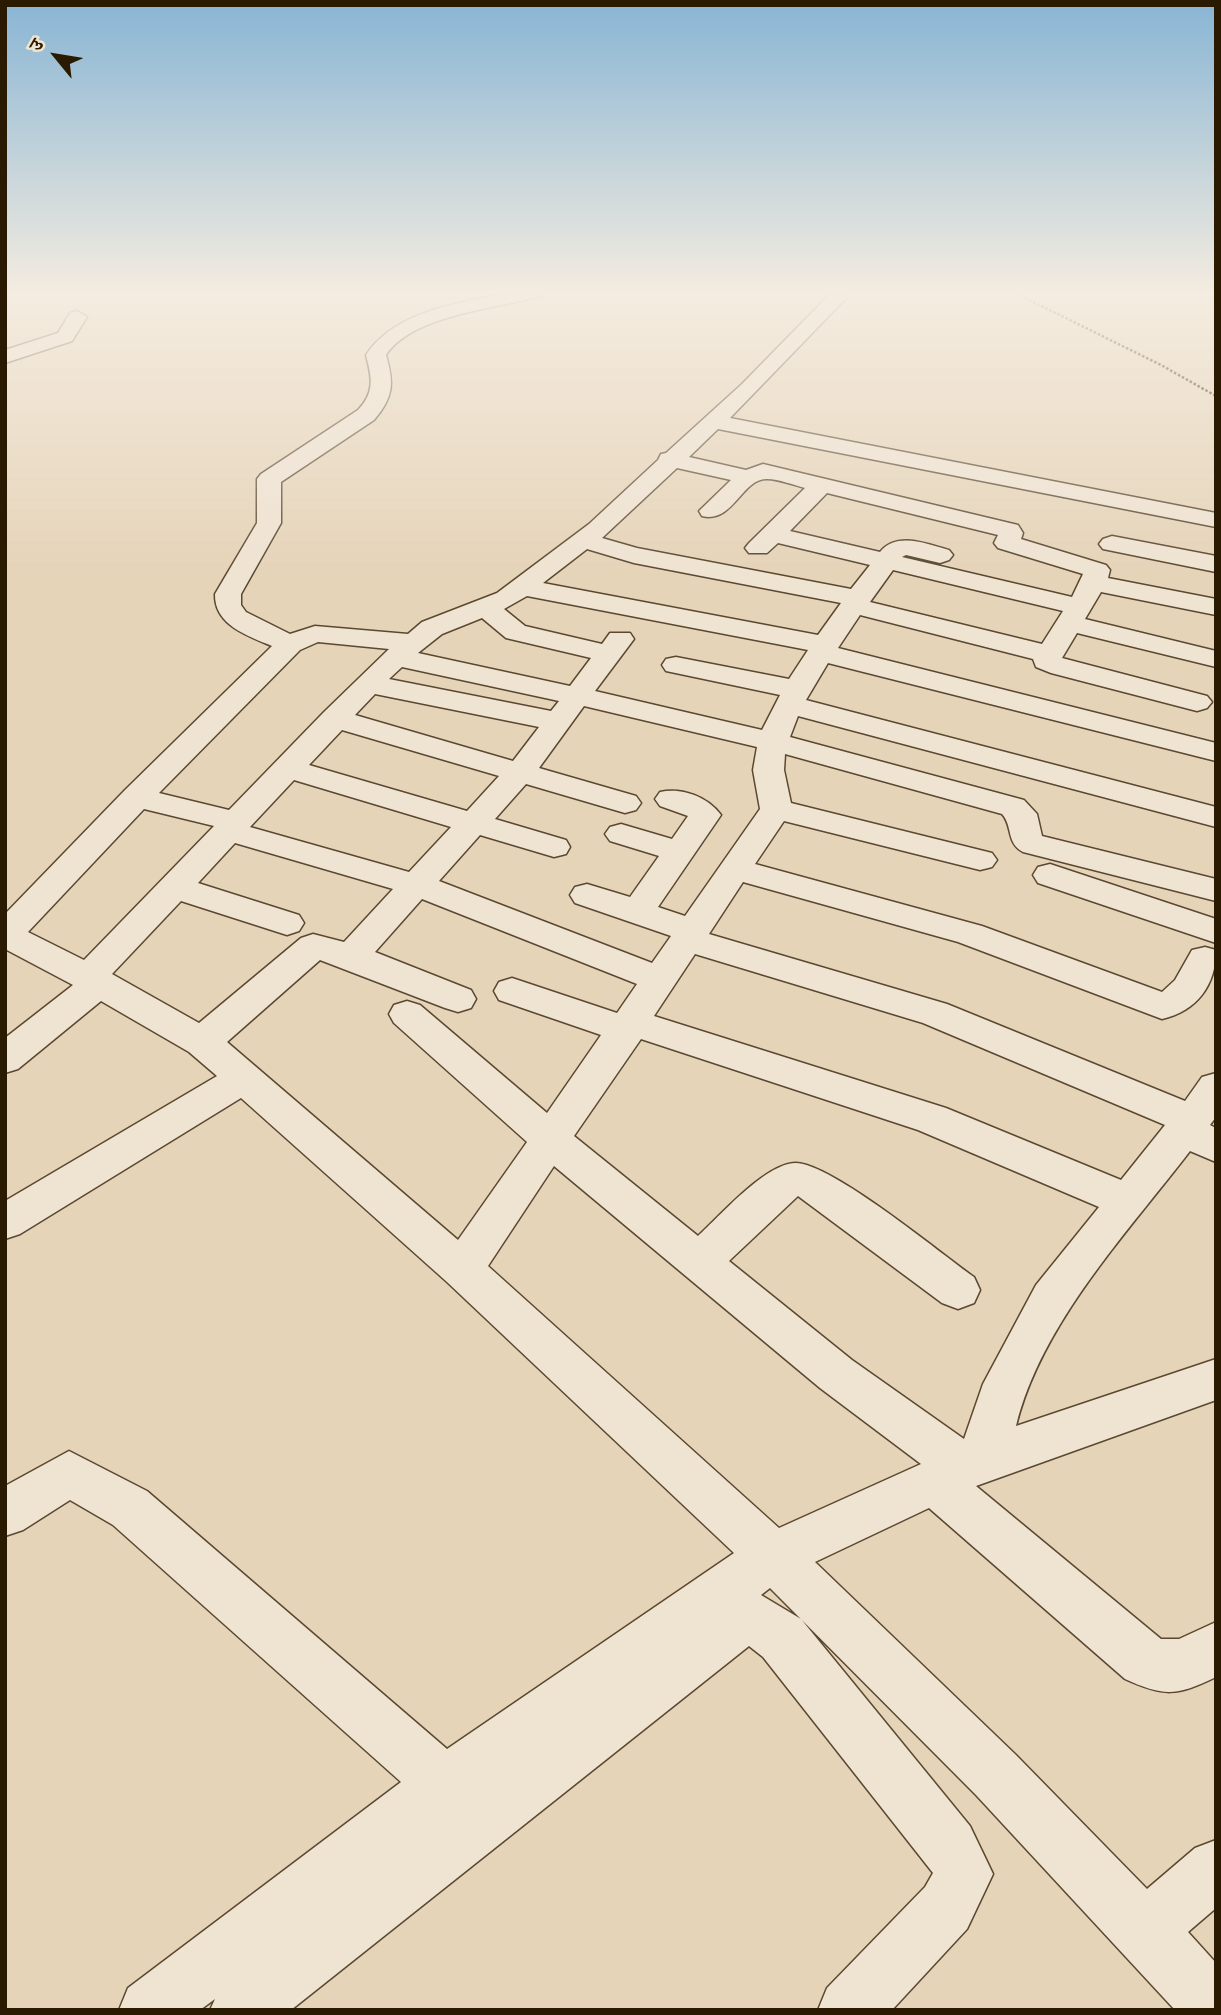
<!DOCTYPE html>
<html>
<head>
<meta charset="utf-8">
<style>
	body { margin:0 }
	#map { position:relative; width:1221px; height:2015px; overflow:hidden; background:#e6d4b9; font-family:"IM FELL English","Noto Serif Devanagari",serif }
	canvas { display:block }
	.frame { position:absolute; inset:0; border:7px solid #2b1a02; pointer-events:none }
	.north { position:absolute; left:21px; top:21px; width:70px; height:70px; -webkit-text-stroke:5px #efe3d2; paint-order:stroke; rotate:300deg; font-size:19px; font-weight:700; line-height:28px; text-align:center; color:#2b1a02 }
	.north::after { content:''; display:block; margin:auto; width:24px; height:32px; background:#2b1a02; clip-path:polygon(50% 0,100% 100%,50% 72%,0 100%) }
</style>
</head>
<body>
<div id="map">
<canvas width="1221" height="2015"></canvas>
<div class="frame"></div>
<div class="north">उ</div>
</div>
<script>
const c = document.querySelector('canvas').getContext('2d');
c.lineJoin = 'round';
function stroke(path, color, width, dash) { c.strokeStyle = color; c.lineWidth = width; c.lineCap = dash ? 'butt' : 'round'; c.setLineDash(dash || []); c.stroke(path); }
function paint(path, color) { c.fillStyle = color; c.fill(path, 'evenodd'); }
const minor = new Path2D(`
	M513,292H545L543,296C498,308 412,315 386,355C394,383 394,397 374,420L281,482V523L241,594V605L246,612L290,634L315,626L408,634L422,622L497,593L589,524L658,460L661,454L666,453L742,384L832,292H852L730,418L1216,513V527L718,429L689,457L746,470L763,464L1018,525L1023,533L1021,539L1106,565L1110,570L1108,578L1216,599V615L1101,592L1085,619L1216,651V667L1077,633L1062,658L1207,696L1212,702L1207,708L1197,711L1051,673L1036,667L1033,659L860,615L838,648L1216,743V761L828,663L806,700L1216,807V827L798,716L790,737L1024,800L1037,814L1042,836L1216,879V901L1023,852C1006,843 1013,826 1002,814L785,754L784,770L791,803L992,853L997,860L992,867L980,870L784,821L755,864L982,926L1162,992L1175,980L1192,950L1205,947L1216,950C1216,985 1197,1011 1162,1019L958,942L743,882L709,934L947,1004L1185,1101L1202,1077L1216,1073V1117L1210,1125L1216,1128V1162L1190,1151C1127,1233 1041,1324 1016,1426L1216,1359V1400L976,1486L1161,1639H1179L1216,1622V1677C1177,1696 1164,1697 1125,1679L929,1508L815,1562L1016,1755L1147,1889L1195,1848L1216,1840V1908L1188,1932L1216,1963V2010H1175L976,1795L770,1588L761,1595L801,1619L970,1826L993,1874L967,1929L892,2010H818L827,1988L925,1887L933,1873L763,1657L749,1646L291,2010H210L215,1999L200,2010H119L128,1988L401,1782L113,1525L70,1500L23,1530L5,1536V1486L69,1451L147,1491L447,1749L734,1553L447,1282L241,1098L20,1234L5,1239V1201L217,1076L189,1052L101,1001L18,1069L5,1073V1038L73,985L5,949V914L125,790L272,646C248,636 214,625 215,594L257,523V479L261,474L358,410C375,392 372,378 366,355C397,309 462,303 513,292ZM677,468L731,480L699,511L702,516C733,524 742,478 767,479C779,479 793,485 805,488L749,543L745,548L749,553H767L778,543L870,565L851,589L637,548L602,538ZM827,493L998,535L994,543L998,548L1083,574L1072,597L902,557L906,555L940,563L949,560L953,555L949,550C927,544 897,531 880,552L790,531ZM587,549L634,563L841,603L818,635L543,583ZM893,570L1063,611L1042,644L870,602ZM527,596L808,650L789,679L676,657L666,659L662,665L666,671L780,695L762,730L595,691L634,639L630,633H610L602,644L525,626L504,609ZM482,618L506,638L591,658L570,686L418,653L442,634ZM318,642L389,649L324,712L229,810L159,793L300,650ZM402,667L559,701L551,711L389,679ZM375,694L539,727L513,761L355,715ZM584,706L757,747L753,770L760,809L685,916L658,907L721,815C708,797 682,787 660,792L655,799L660,806L688,816L672,839L621,824L610,827L605,834L610,841L659,856L630,897L587,884L575,887L570,895L575,903L671,936L652,963L439,881L480,835L554,857L566,854L570,847L566,840L495,819L526,784L625,813L636,810L641,803L636,796L539,768ZM342,730L499,776L467,811L309,765ZM294,780L451,827L409,872L250,827ZM144,809L214,826L84,960L28,932ZM235,843L393,889L344,942L313,934L301,938L199,1023L112,974L181,901L287,935L299,931L304,923L299,915L198,883ZM422,899L637,984L617,1013L512,978L499,982L494,991L499,1000L601,1035L547,1113L420,1005L407,1001L394,1005L389,1014L394,1023L527,1142L458,1240L227,1042L320,960L445,1008L458,1012L471,1008L476,999L471,990L375,952ZM695,954L923,1023L1165,1125L1121,1180L946,1108L654,1016ZM641,1039L918,1130L1099,1207L1036,1285L983,1384L964,1439L852,1360L729,1261L798,1196L942,1303L958,1309L974,1303L980,1290L974,1277C940,1253 830,1162 795,1163C765,1164 720,1216 698,1236L574,1136ZM554,1166L820,1388L921,1464L779,1528L488,1266Z
	M77,311L87,317L72,341L5,363V350L58,333L70,313Z
	M1112,536L1216,556V572L1103,549L1099,544L1103,539Z
	M1050,864L1216,919V943L1038,883L1033,875L1038,867Z`);
stroke(minor, '#5a4830', 3);
stroke(new Path2D(`
	M1013,292L1161,365L1216,396`), '#2b1a02', 2.5, [2.5, 2]);
paint(minor, '#efe3d2');
const sky = c.createLinearGradient(0, 0, 0, 574);
sky.addColorStop(0, '#88b5d4');
sky.addColorStop(0.51, '#f4ece0');
sky.addColorStop(1, '#f4ece000');
c.fillStyle = sky;
c.fillRect(0, 0, 1221, 574);
</script>
</body>
</html>
